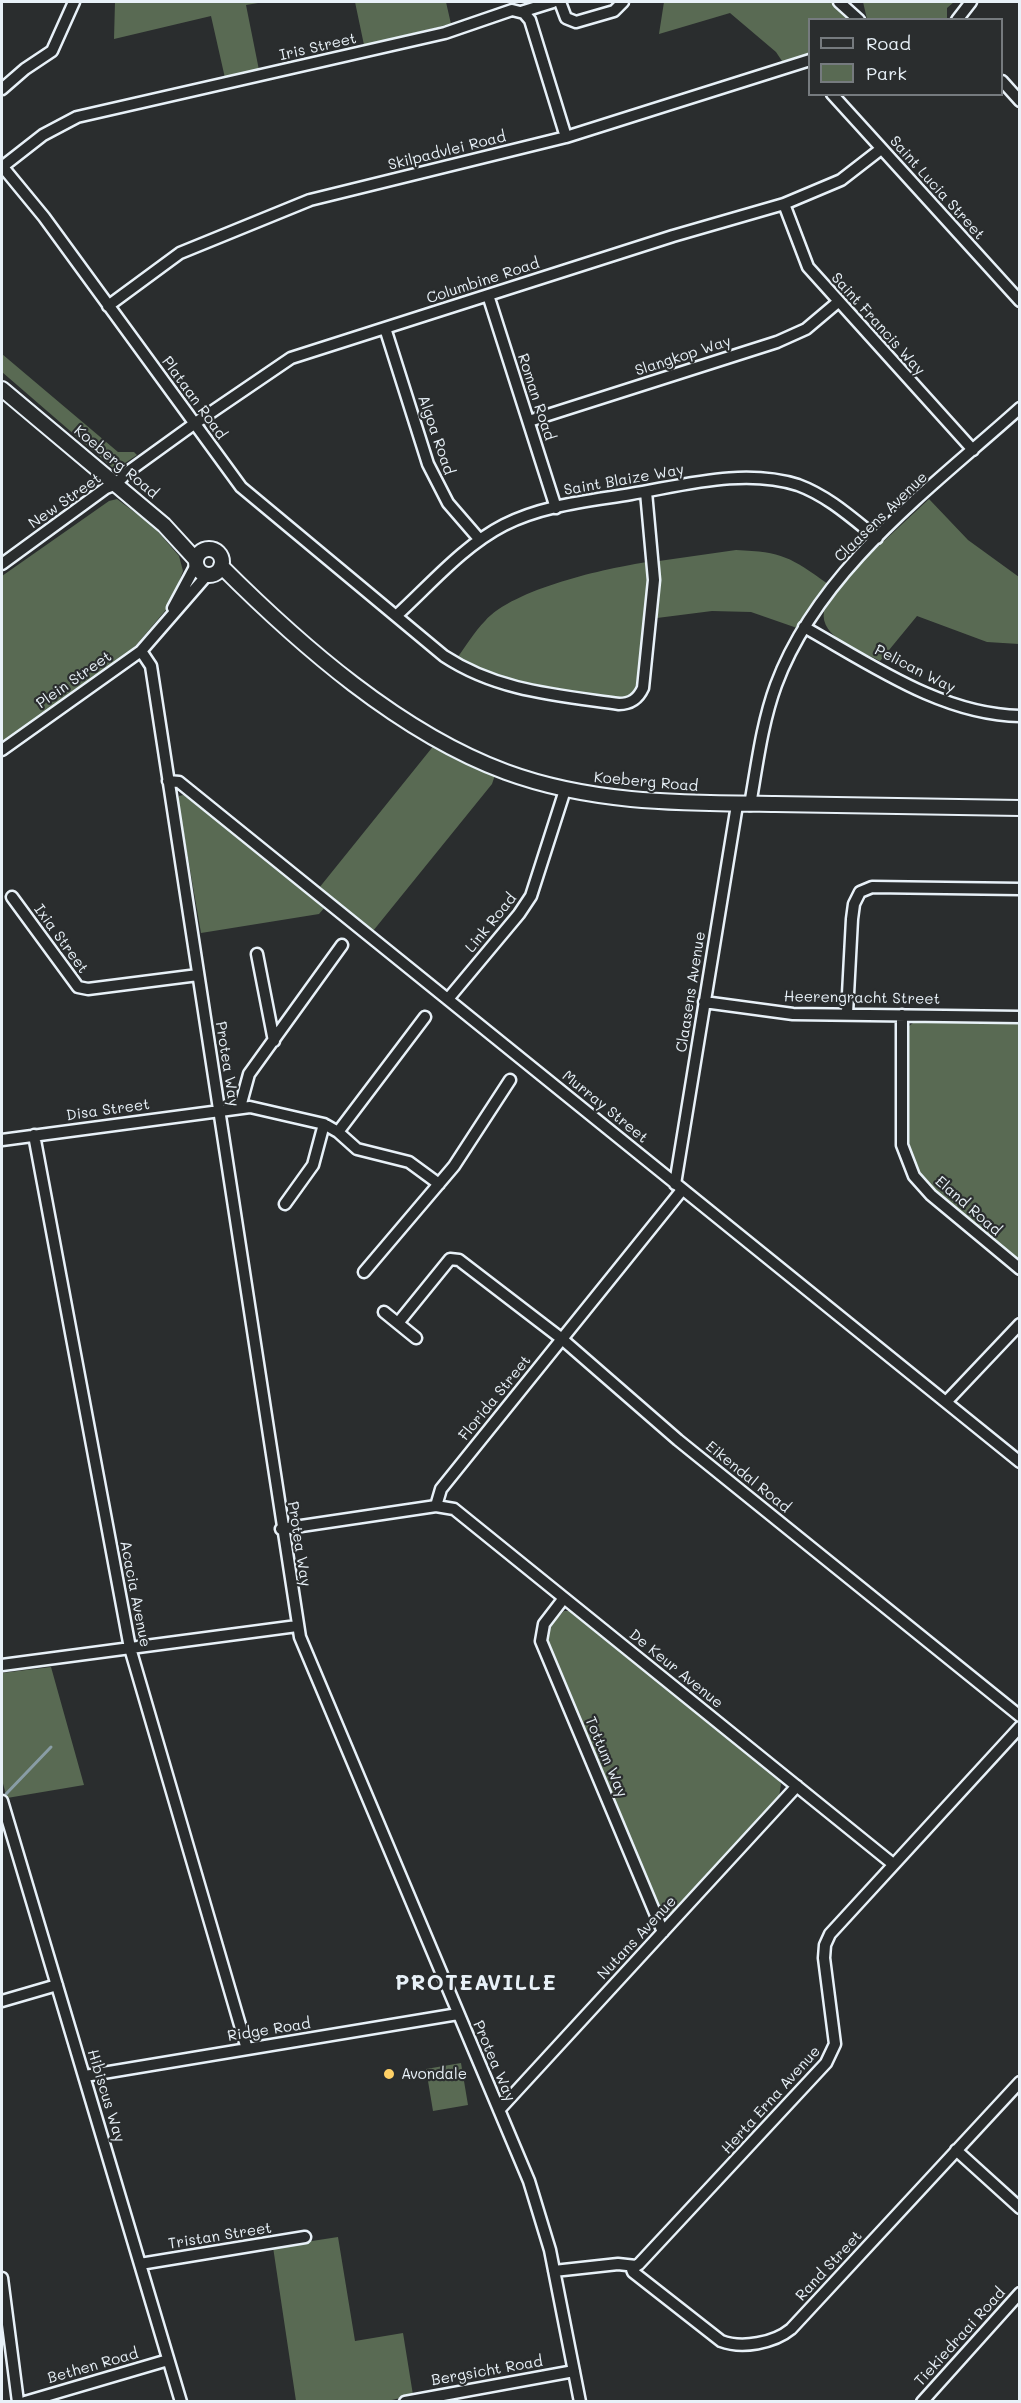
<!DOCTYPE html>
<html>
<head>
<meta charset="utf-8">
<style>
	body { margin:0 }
	#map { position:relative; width:1021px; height:2403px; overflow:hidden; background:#2a2d2e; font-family:Mali,sans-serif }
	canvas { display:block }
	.frame { position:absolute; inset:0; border:3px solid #e8f1f8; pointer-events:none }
	.legend { position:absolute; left:808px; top:18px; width:195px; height:78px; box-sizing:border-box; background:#2a2d2e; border:2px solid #767b7f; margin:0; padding:8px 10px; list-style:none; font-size:18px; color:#e8f1f8 }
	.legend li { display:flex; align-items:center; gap:12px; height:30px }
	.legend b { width:30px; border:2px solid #767b7f }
</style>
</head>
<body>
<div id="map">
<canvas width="1021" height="2403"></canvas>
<div class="frame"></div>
<ul class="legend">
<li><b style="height:8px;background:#2a2d2e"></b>Road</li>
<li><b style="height:16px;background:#596a53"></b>Park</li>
</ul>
</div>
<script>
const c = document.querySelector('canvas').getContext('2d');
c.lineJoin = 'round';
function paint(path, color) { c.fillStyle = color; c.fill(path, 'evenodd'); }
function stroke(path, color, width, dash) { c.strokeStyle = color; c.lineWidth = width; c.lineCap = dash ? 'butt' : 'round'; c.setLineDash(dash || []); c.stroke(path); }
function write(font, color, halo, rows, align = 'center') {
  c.font = font + ' Mali,sans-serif'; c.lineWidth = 4.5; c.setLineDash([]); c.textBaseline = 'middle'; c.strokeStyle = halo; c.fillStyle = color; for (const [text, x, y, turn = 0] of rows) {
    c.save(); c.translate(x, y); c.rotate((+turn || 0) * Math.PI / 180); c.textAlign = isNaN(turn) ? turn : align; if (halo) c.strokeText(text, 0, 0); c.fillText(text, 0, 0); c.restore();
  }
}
paint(new Path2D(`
	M115,2H264L246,5L259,70L225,78L211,16L114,39Z
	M355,2H446L451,24L364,45Z
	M664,2H834L854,19L810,20L809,56L784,64L776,52L730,13L659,34Z
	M863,2H954L947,8V20L867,19Z
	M2,354L118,452H134L137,455L119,467L113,468L2,372Z
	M117,499L153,526L179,556L183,571L170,605L132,650L2,742V576L109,501Z
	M929,499L968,540L1019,577V644L987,642L917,616L880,661C861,651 819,638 824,611L853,570Z
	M736,550C783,552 790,557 828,584L797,628L751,612L712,611L657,618L659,561Z
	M648,562V606L638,685L634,693L627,698L528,687L495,677L457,658C466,646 474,632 485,621C513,589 606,568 648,562Z
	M435,744L495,775L492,784L373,931L319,888Z
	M183,795L193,801L325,907L319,914L201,933L178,800L179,796Z
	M917,1020L1019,1023V1259C986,1232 918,1190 908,1148C901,1120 907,1064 907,1033L909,1026Z
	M564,1611H571L778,1779L781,1784L779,1797L671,1913L665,1914L661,1910L547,1640L548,1628Z
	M51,1667L84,1785L7,1798L2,1780V1673Z
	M461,2063L468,2105L433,2111L426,2069Z
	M338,2237L355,2341L403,2333L413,2395L392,2400L296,2401L273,2247Z`), '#596a53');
stroke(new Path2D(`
	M6,1794L51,1747`), '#899da5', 3);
const minor = new Path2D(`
	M560,2L566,18L576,22L614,11L623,2
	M839,2L859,20
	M521,12L553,2
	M957,20L971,2
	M1002,81L1020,101
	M2,89L25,69L52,51L74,2
	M832,94L1020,301
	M2,166L44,217L241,487L444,656C497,691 556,695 619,704C631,704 638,699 643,688L654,580L646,492
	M2,167L43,135L77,117L445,33L512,10L524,13L530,20L566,137
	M784,204L808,267L973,450
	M488,295L556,508
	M108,306L180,253L310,200L566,137L810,60
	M385,328L428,464L448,503L480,540
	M529,421L777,342L806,329L838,302
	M2,564L106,488L116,484L129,471L194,424L291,358L673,236L784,204L841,180L881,149
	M173,608L196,565
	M396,616C430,585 463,546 504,525C543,505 589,501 631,494C685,485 744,468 798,485C828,496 852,518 877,538
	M804,627C870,664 942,715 1020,716
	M141,651L151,666L300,1637L529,2181L550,2250L580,2402
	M2,750L141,651L207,575
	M168,781L179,782L1020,1462
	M750,805C757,765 762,723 776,685C819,569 931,488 1020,408
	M12,897L78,987L88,989L198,975
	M257,954L274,1041
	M448,999L519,914L531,896L565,790
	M704,1002L793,1014L1020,1017
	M847,1013L852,919L854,904L860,892L872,887L1020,889
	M902,1015V1145L914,1176L931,1195L1020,1269
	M240,1107L249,1074L342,945
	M338,1132L425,1017
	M34,1135L130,1648L247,2049
	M2,1140L250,1107L324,1124L338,1132L357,1149L409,1162L439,1184
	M675,1184L737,805
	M285,1204L313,1165L324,1124
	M364,1272L454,1166L510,1080
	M384,1312L416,1338
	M398,1323L450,1259L459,1260L562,1339L678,1440L1020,1716
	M946,1402L1020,1324
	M436,1506L441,1489L682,1190
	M281,1529L436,1506L454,1509L893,1864
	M564,1598L544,1624L541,1641L663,1932
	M2,1665L297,1626
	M2,1801L181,2402
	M2,2001L57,1985
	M85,2076L458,2014
	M499,2110L797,1786
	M956,2150L1020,2208
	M140,2264L305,2237
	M631,2267L633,2272L721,2341C742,2349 774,2343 791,2329L1020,2082
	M554,2271L618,2264L636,2266L639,2264L826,2063L835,2044L824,1958L825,1945L830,1934L1020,1727
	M2,2278L18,2402
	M25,2402L168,2360
	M405,2402L574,2371
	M922,2402L1020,2293`);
const major = new Path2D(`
	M2,389L164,525L196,560
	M196 562a13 13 0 1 1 26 0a13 13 0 1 1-26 0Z
	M221,566C300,645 400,733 506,772C593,804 683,803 775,804C856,806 938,807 1020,808`);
stroke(minor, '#e8f1f8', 15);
stroke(major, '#e8f1f8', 18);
stroke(minor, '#2a2d2e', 10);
stroke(major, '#2a2d2e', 14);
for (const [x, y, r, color] of [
	[389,2074,6,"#ffd166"]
]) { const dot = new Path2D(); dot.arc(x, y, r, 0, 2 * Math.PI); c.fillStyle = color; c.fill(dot); stroke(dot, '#2a2d2e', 2); }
write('15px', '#e8f1f8', '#2a2d2e', [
	["Iris Street",318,47,-13],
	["Skilpadvlei Road",447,151,-14],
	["Saint Lucia Street",937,188,48],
	["Columbine Road",483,281,-18],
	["Saint Francis Way",878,324,48],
	["Slangkop Way",683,356,-18],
	["Roman Road",536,397,72],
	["Plataan Road",194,398,54],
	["Algoa Road",436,435,71],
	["Koeberg Road",116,462,40],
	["Saint Blaize Way",624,480,-10],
	["New Street",65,501,-35],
	["Claasens Avenue",881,517,-44],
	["Pelican Way",915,669,27],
	["Plein Street",74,680,-35],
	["Koeberg Road",646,782,5],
	["Link Road",491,923,-51],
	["Ixia Street",61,939,54],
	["Claasens Avenue",691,992,-81],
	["Heerengracht Street",862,998,1],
	["Protea Way",227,1064,81],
	["Murray Street",605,1107,39],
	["Disa Street",108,1110,-8],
	["Eland Road",968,1206,41],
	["Florida Street",495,1398,-51],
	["Eikendal Road",748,1477,39],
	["Protea Way",299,1544,81],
	["Acacia Avenue",135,1594,79],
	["De Keur Avenue",676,1669,39],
	["Tottum Way",606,1757,67],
	["Nutans Avenue",637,1938,-47],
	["Ridge Road",269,2030,-9],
	["Protea Way",494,2061,67],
	["Hibiscus Way",106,2096,73],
	["Herta Erna Avenue",771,2100,-48],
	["Tristan Street",220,2236,-9],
	["Rand Street",829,2266,-47],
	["Tiekiedraai Road",960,2337,-48],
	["Bethen Road",93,2366,-16],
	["Bergsicht Road",487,2371,-10]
]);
write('15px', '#e8f1f8', '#2a2d2e', [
	["Avondale",401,2074]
], 'left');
c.letterSpacing = '1.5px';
write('bold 21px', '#e8f1f8', '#2a2d2e', [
	["PROTEAVILLE",476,1984]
]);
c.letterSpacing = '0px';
</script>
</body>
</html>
